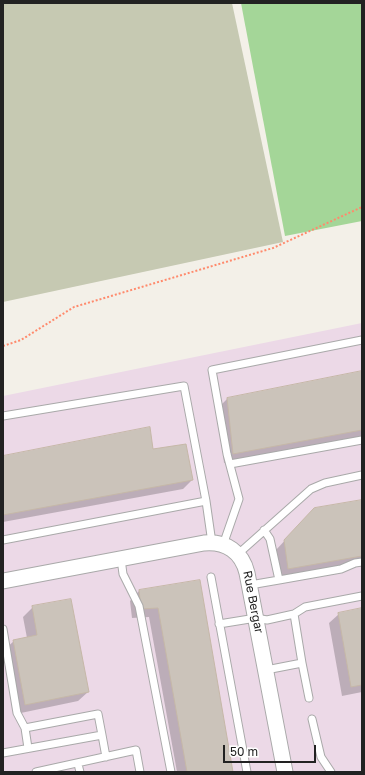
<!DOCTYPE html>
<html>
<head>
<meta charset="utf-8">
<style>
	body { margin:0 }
	#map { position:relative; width:365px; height:775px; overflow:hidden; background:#f3f0e8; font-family:"Golos Text",sans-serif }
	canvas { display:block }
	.frame { position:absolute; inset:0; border:4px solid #222; pointer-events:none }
	.scale { position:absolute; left:223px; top:745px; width:93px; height:18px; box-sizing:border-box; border:2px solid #222; border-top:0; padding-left:5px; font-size:12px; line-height:14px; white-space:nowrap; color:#222; -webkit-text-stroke:3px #fff; paint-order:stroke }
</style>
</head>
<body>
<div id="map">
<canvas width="365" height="775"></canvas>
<div class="frame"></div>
<div class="scale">50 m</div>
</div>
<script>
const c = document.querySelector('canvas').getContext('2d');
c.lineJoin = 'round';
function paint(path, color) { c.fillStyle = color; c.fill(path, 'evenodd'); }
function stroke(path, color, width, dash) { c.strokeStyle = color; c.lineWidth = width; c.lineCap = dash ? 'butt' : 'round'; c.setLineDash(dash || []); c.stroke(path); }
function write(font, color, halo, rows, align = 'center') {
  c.font = font + ' "Golos Text",sans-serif'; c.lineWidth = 4; c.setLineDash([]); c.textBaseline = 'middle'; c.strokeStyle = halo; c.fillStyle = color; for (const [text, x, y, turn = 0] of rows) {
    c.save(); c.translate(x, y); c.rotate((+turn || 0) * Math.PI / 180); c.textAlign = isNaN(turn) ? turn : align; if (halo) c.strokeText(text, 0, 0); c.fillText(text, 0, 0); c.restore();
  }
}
paint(new Path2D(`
	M362,323V772H3V396Z`), '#ecd9e7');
paint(new Path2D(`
	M3,3H232L283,242L3,302Z`), '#c6c9b2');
paint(new Path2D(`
	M241,3H362V221L285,236Z`), '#a4d698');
paint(new Path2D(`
	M362,372V437L224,463L218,408L227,399Z
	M152,451L192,480L183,489L3,522V457Z
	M362,501V563L279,578L275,551L305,519Z
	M199,581L232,772H177L149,617L132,618L130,601L139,591Z
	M33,607L88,692L78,701L16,714L4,650L14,641L27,638L23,617Z
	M362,609V692L342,696L329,623L339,614Z`), '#0003');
const building = new Path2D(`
	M362,371V430L233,454L227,398Z
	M150,427L153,449L186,444L193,480L3,515V456Z
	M362,500V556L288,569L284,540L314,508Z
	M200,580L233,772H187L158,608L141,609L139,590Z
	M71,599L89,692L25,705L13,640L37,635L32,606Z
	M362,608V685L351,687L338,613Z`);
paint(building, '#cbc3ba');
stroke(building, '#c6b8a8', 1);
const lane = new Path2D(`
	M3,416L184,386L206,501
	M230,464L362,440
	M3,540L206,501L212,543
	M223,545L239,499L227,454L212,370L362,340
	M238,554L311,489L325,483L362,475
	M121,559L123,574L139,606L171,772
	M211,577L247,772
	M279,580L341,569L355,563L362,562
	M250,585L279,580L270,539L264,530
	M294,614L305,607L362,596
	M219,624L256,618L267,620L294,614L302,663L266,670
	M3,629L17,713L25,728
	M302,663L309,698
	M312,719L321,757L331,772
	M28,748L25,728L98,714L102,735
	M3,753L102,735L106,757
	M78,764L80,772
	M36,772L136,750L140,772`);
const street = new Path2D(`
	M3,581L204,543C226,541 242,552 247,573L285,772`);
stroke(lane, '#a9a9a9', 9);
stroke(street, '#a9a9a9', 17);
stroke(new Path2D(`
	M3,346L21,340L74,307L273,248L362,207`), '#ff8a6c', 2, [2, 2]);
stroke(lane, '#fff', 7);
stroke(street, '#fff', 15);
write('12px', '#222', '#fff', [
	["Rue Bergar",253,602,79]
]);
</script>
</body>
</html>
